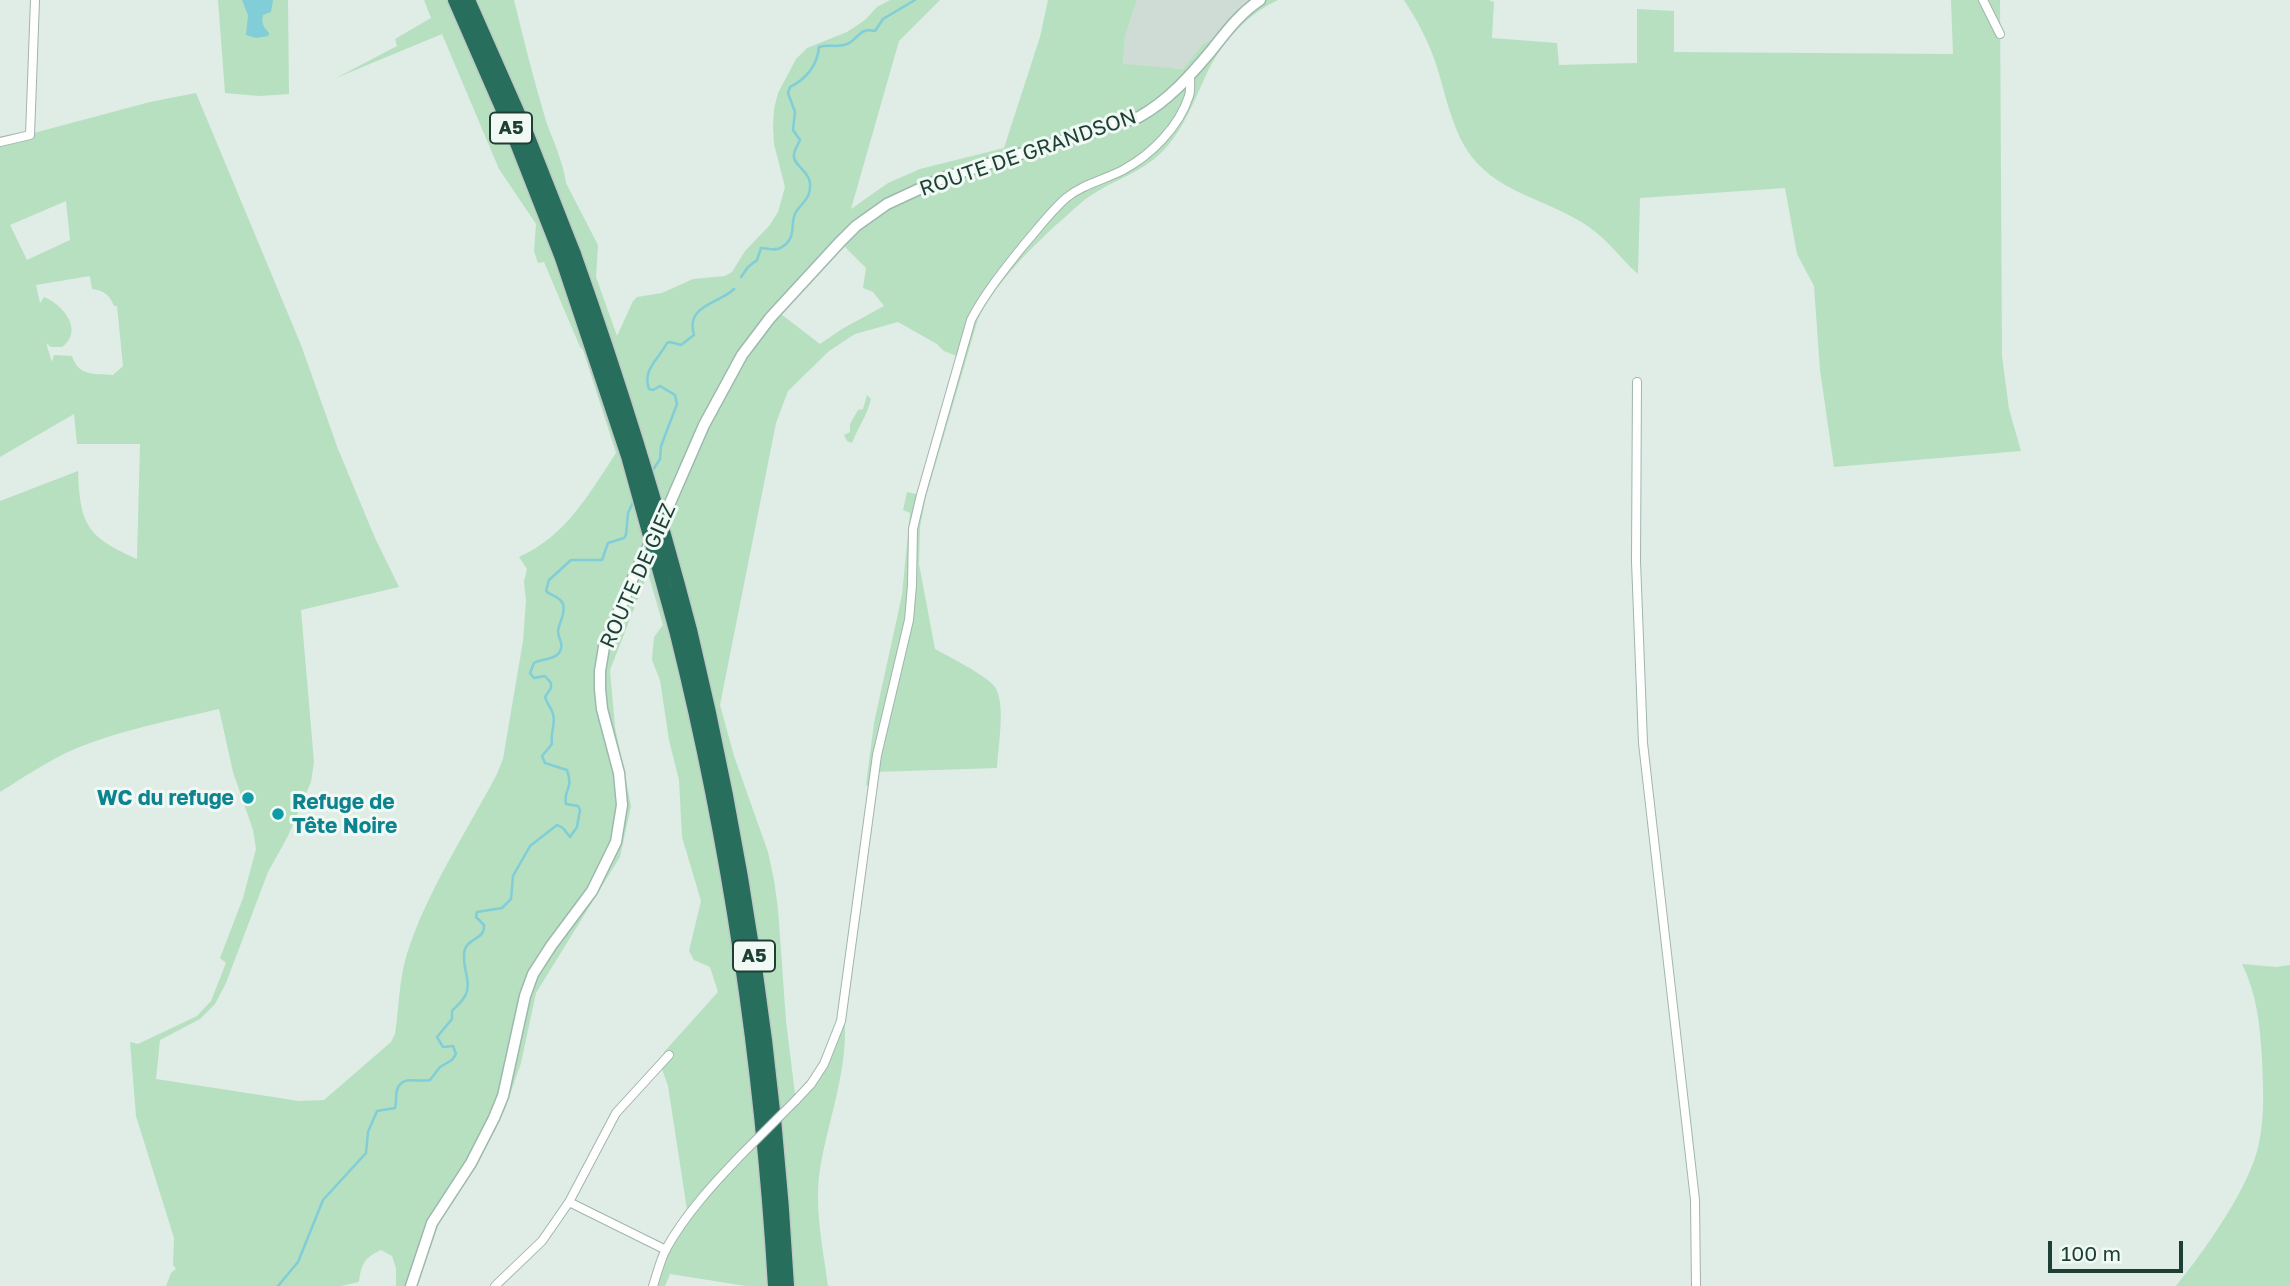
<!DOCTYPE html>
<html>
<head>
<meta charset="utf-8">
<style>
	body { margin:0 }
	#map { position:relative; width:2290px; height:1286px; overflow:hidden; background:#e0ece6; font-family:"Golos Text",sans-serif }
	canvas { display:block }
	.scale { position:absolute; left:2048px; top:1241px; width:135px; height:32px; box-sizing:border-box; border:4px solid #1e3f35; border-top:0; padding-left:9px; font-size:21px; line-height:24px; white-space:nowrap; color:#1e3f35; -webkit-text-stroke:5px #f0f9f4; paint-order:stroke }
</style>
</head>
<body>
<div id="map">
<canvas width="2290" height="1286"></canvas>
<div class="scale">100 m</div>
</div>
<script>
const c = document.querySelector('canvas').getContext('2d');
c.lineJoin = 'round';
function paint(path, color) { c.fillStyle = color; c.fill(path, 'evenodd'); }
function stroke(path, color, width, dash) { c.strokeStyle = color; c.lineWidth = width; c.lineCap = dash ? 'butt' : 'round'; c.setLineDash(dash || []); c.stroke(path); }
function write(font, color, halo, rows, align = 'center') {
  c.font = font + ' "Golos Text",sans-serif'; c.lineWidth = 6; c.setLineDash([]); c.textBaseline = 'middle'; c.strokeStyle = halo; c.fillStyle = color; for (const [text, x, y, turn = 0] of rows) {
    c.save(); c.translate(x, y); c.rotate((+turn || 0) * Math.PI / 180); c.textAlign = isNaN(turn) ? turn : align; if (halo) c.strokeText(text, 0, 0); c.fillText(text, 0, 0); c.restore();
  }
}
paint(new Path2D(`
	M1137,0H1260L1221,37L1203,44L1184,69L1123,65L1125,36Z`), '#cedcd5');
paint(new Path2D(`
	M218,0H288L289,94L260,96L225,93Z
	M424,0H514C524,41 534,81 546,121C553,141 563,161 566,183L598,245L596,277L617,336L633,301L637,297L662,293L693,279L725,276L732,272L745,251L769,226L778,212L785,187L774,144L773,127L774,109L778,93L796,59L807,48L847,32L865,20L877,7L890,0H940L899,41L851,209L888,183L920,169L1004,148L1040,37L1048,0H1137L1125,36L1123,64L1183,69L1203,44L1214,39L1260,0H1278C1246,15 1221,43 1206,75C1193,103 1183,131 1161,153C1141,172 1115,180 1093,194C1079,203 1068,215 1056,225C1026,253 997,282 978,319L926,497L920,527L919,564L935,649C946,655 989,677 995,687C1006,704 998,747 997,768L876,772L873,788L866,785L874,723L902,595L910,513L903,510L907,492L920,495L957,356L944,351L937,344L898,322L855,334L829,351L788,391L776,423L720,705L734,756L768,852L774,880L778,909L786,1021L795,1094L797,1098L824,1064L843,1005C852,1061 829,1115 820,1169C814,1207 823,1248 828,1286H746L670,1274L665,1286H653L666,1250L688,1216L668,1086L661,1066L664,1052L718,992L710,967L694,960L689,951L701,901L682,837L679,780L669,740L660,680L652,660L654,637L663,625L648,573L610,670L615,727L631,806L620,857L536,993L521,1063L505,1109L476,1167L438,1224L429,1250L416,1255L410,1286H396V1268L392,1256L381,1250C365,1257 361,1264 359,1282L341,1286H166L171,1273L176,1269L173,1265L174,1238L136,1116L130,1042L138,1044L197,1016L211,1001L226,963L220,958L243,898L256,849L253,830L233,772L219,709C173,720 126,729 82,746C53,757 26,776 0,792V501L78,471C80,525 87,537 137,559L140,444H77L74,414L0,457V142L150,102L196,93L301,345L338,449L375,538L399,587L301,610L314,762L311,782L299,810L288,836L268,872L226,983L215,1004L200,1019L160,1040L156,1079L299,1101L324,1100L391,1042L395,1034C399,1008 399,979 407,954C426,893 467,831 497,774L503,759L523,641L526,601L524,581L527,569L519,557C566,536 589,494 616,453L583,350L580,347L544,262L538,263L534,251L536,224L499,169L442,34L336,78L397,46L395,39L431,18ZM66,201L70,240L27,260L10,225ZM840,242L866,268L863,288L873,292L884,306L842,329L820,344L777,311ZM90,276L92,289C104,291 109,294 114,306H117L123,366L113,375C93,373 79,377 72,356L54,355L52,362L46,343L51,347H62C84,331 64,305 44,297L40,303L36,285Z
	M1404,0H1488L1494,2L1492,38L1557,43L1559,65L1637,63V9L1674,11V52L1953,54L1951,0H2000L2002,356L2009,409L2021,451L1834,467L1820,370L1814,286L1797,254L1785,188L1640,198L1638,274C1621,259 1608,240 1589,227C1548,198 1493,194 1465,147C1451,123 1445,93 1437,67C1429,43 1418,21 1404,0Z
	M867,395L871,399C867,416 858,427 852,443L847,441L844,435L850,432V424L858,410L863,409Z
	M2242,964L2276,967L2290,965V1286H2176C2204,1251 2250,1188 2259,1143C2265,1115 2263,1086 2262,1058C2260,1025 2257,994 2242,964Z`), '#b6e0c0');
paint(new Path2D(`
	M242,0H273L271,12L263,15C261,24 264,27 269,33L268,36L256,38L246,35L248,15Z`), '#81cdd8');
stroke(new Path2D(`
	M741,277L748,267L757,260L761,248C768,248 776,252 782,247C798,237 789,223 796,212C803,201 811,199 810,183C809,171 792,164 794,155C794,150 798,145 800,140L793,130L795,112L788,93L790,87C806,79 817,66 819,47C828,44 838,48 847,44C859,39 859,27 875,31L883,19L915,0
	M651,473L660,459L661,446L677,404L675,395L660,386L653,390L649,389C642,369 659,359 667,343L670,342L681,345L694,335C685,305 719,304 734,289
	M278,1286L298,1262L323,1200L366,1153L368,1132L377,1111L395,1108C397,1102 395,1096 397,1090C402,1074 418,1083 430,1080L440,1067L452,1060L456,1054L453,1046L443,1047L437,1037L452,1019V1011C456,1007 464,1000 466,994C472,980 460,964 465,949C469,937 485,940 484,925L476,917L477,912L502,908L511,899L513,876L530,846L557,825L563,828L570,837L577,827L580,810L578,806L566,804C563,788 574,791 567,770L545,763L542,756L552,744C550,733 556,724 553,714C551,707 547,704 545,697L551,688V683L545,676L534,678L530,673L534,663C541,659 554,660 559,653C565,644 558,639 558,631C559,622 566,614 563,604C560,596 551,596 546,591L549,580L571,560H602L608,543L624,538L626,535L628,513L634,500`), '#81cdd8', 2.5);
const street = new Path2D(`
	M1983,0L2000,34
	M0,142L30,135L35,0
	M1637,382L1636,561L1643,743L1695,1200L1696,1286
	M795,1101L811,1084L824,1064L841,1021L877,755L909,620L912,585L913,529L921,495L971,320C985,293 1004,270 1023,246C1037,230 1050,212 1066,198C1083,184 1104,180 1123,170C1151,155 1179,127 1189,96C1191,89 1190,82 1190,75
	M569,1202L616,1113L669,1055
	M495,1286L542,1241L569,1202L666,1250
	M653,1286C657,1274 660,1261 666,1249C686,1213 715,1182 743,1153`);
const secondary = new Path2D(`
	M411,1286L432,1223L471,1163L494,1118L503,1096L525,996L533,974L551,946L592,891L616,842L622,805L619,773L602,709L600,689V671L604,647L635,573L670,503L704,425L742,355L770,318L840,242L856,226L887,204L943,178L1139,117C1169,100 1189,77 1211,51C1226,32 1240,13 1260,0`);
const highway = new Path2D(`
	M455,0L513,133L562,258
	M468,0L524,127L574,254
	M690,630C742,846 775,1065 787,1286
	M677,634C730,848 762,1066 775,1286`);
stroke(street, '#a2b5ad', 10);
stroke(secondary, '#9db9ae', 13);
stroke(highway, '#c0c9c6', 17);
stroke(street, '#fff', 8);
stroke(secondary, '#fff', 10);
stroke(highway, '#276e5d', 14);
const streetBridge = new Path2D(`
	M743,1153L795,1101`);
const highwayBridge = new Path2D(`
	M574,254C618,378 657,503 690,630
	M562,258L628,456L677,634`);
stroke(streetBridge, '#a2b5ad', 10, []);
stroke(highwayBridge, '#c0c9c6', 17, []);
stroke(streetBridge, '#fff', 8);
stroke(highwayBridge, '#276e5d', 14);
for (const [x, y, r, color] of [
	[248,798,7,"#0f9aa8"],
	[278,814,7,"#0f9aa8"]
]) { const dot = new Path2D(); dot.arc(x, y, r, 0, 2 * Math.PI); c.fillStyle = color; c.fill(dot); stroke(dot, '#f0f9f4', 2.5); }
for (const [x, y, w] of [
	[511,128,42],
	[754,956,42]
]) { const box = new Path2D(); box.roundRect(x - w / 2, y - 15.5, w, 31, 5); c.fillStyle = '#f0f9f4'; c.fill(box); stroke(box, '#1e3f35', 2); }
write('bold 19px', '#1e3f35', null, [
	["A5",511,128],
	["A5",754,956]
]);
write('21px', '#1e3f35', '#f0f9f4', [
	["ROUTE DE GRANDSON",1028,153,-19],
	["ROUTE DE GIEZ",638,576,-66]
]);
write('bold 21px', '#0d838f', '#f0f9f4', [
	["WC du refuge",234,798],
	["Refuge de",292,802,"left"],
	["Tête Noire",292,826,"left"]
], 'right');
</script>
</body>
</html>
